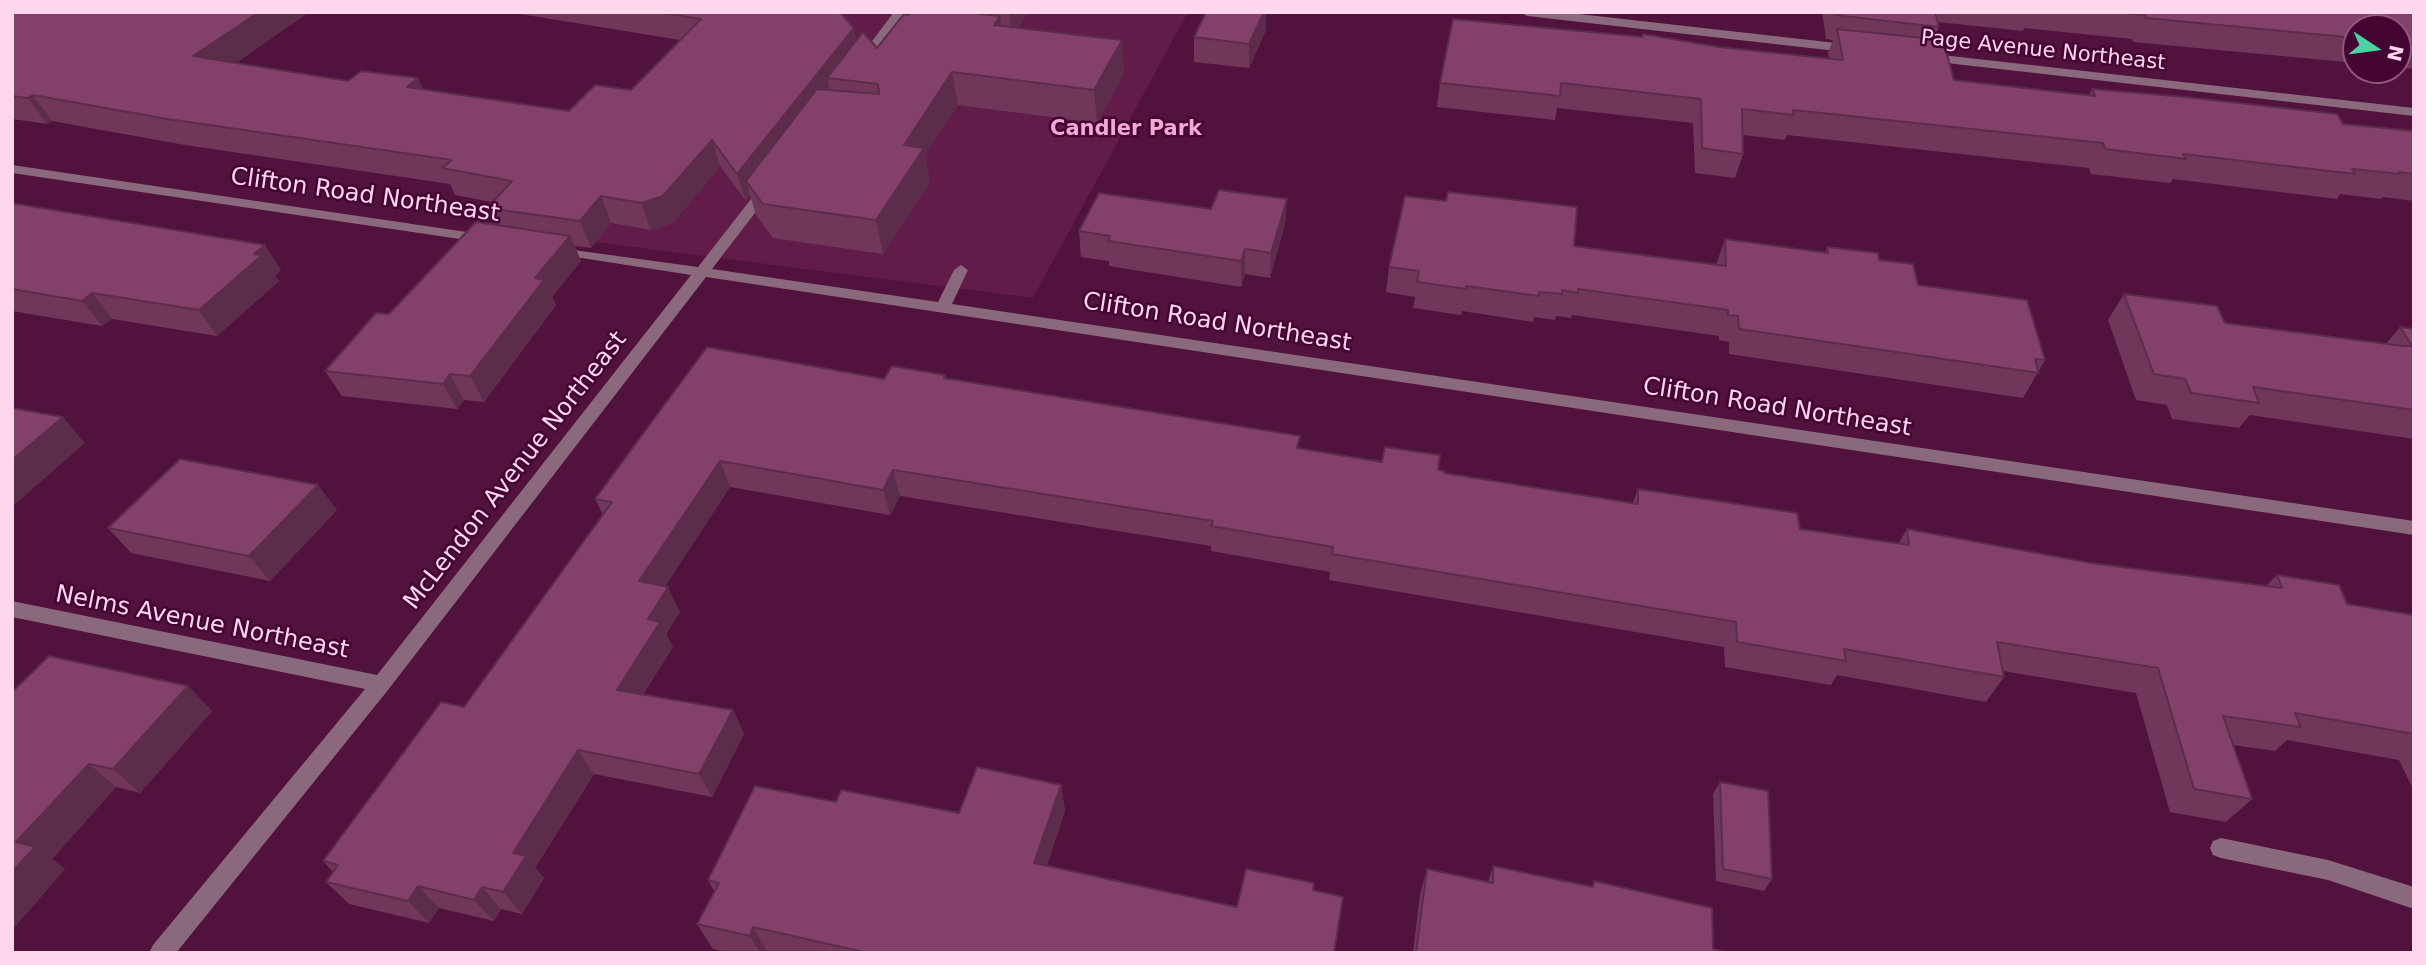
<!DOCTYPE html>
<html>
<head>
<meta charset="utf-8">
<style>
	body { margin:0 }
	#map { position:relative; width:2426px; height:965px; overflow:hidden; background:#51123d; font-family:"DejaVu Sans",sans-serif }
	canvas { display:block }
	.frame { position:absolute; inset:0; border:14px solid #fed6ed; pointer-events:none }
	.north { position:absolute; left:2342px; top:14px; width:70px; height:70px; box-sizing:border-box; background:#450532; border:2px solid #8f597d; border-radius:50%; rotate:103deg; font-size:19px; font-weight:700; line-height:28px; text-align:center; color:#fed6ed }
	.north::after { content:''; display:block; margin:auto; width:24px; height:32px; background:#47d49e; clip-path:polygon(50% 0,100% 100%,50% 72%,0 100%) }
</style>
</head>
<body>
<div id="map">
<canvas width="2426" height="965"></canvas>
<div class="frame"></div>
<div class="north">N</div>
</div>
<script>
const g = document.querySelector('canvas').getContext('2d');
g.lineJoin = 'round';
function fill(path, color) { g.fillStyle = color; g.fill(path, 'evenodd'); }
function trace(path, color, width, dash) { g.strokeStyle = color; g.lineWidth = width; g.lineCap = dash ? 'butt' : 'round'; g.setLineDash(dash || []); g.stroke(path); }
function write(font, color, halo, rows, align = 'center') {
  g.font = font + ' "DejaVu Sans",sans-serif'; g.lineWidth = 5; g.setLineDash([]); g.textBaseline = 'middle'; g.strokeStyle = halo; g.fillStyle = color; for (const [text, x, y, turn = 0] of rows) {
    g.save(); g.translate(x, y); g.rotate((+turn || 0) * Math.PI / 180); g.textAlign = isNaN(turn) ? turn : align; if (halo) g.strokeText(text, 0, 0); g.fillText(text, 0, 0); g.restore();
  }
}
fill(new Path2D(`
	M737 12H1188L1033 298 515 232Z`), '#611c4a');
fill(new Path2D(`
	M894 12H906L864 68H856L854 65Z
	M1521 12H1561L1854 45 1860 49 1854 53 1527 16Z
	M1924 53 2414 108V116L1920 60 1918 57Z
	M12 165 487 235 494 239 487 243 12 173Z
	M767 184 774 188 712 269 938 302 954 270 961 265 968 270 952 304 2414 521V535L706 277 388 690 176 953H149L153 945 365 689 12 617V601L377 675 691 275 556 254 551 253 549 250 551 247 698 267 762 185Z
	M2221 838 2328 860 2414 887V909L2328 880 2221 858 2213 855 2210 848 2213 841Z`), '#89697b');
fill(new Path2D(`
	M12 12H309L236 63 348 81 418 78 423 90 569 111 631 90 680 40 508 12H840L854 28 856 40 877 48 911 12H1028L1018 28 1124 73 1097 123 958 105 925 155 930 182 883 254 773 238 756 215 750 195 746 201 720 166 673 223 651 230 611 223 591 248 575 246 581 261 552 297 556 305 484 402 464 400 457 409 342 396 325 371 389 314 494 224 487 208 492 202 455 195 450 184 185 145 52 121 47 124 12 119Z
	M1822 12H2414V69L2398 67V28H2356V63L2133 42 2132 39 2024 28 2023 31 1938 22 1939 27 1934 39 1954 80 2089 95 2092 89 2343 124 2414 131V201L2383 197 2381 199 2340 194 2337 199 2173 179 2170 183 2091 174 2089 168 1787 135 1785 140 1743 135V154L1735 178 1695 173 1693 123 1557 108 1555 120 1437 107 1440 83 1642 37 1643 34 1719 47 1829 59 1828 53 1833 40 1826 39Z
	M1266 30 1249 68 1194 62V37Z
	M1287 199 1285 224 1270 278 1245 274 1241 287 1109 266V261L1081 257 1079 231 1211 209Z
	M12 203 281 270 275 276 279 281 217 336 112 319 102 326 12 311Z
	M1725 239 1825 253 1827 247 1879 260 1918 285 2045 360 2023 398 1729 354V342L1719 340V336L1572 315 1571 318 1556 316 1555 320 1534 317 1533 322 1462 311 1461 315 1413 308 1415 297 1386 292 1389 267 1574 246 1716 265Z
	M2124 294 2225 323 2386 344 2400 327 2414 329V439L2250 415 2239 428 2172 419 2167 405 2136 400 2108 320Z
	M945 375 946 378 1299 448 1438 470 1444 473 1633 503 1638 489 1800 529 1898 544 1907 529 2091 563 2266 586 2277 575 2347 604 2414 615V791L2399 760 2287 740 2275 751 2233 745 2252 799 2226 822 2170 812 2136 693 2003 671 2004 677 1986 702 1837 675 1831 685 1725 667 1724 647 1329 580 1330 572 1211 551V546L900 496 890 515 730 487 665 586 680 612 666 634 673 647 643 694 733 710 744 734 712 797 594 774 535 868 544 878 522 914 501 909 494 921 439 908 429 923 349 904 326 882 333 872 323 861 464 707 603 515 595 499 884 379Z
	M337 510 270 581 131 553 108 528Z
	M188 686 212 711 140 793 116 787 52 859 65 869 12 930V692Z
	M1720 782 1772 879 1764 891 1716 881 1713 794Z
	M1061 785 1065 811 1047 865 1237 907 1313 891 1334 953H774L767 951 766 953H732L713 949 697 924 714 891 708 880 836 802 959 813Z
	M1493 866 1592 886 1594 881 1713 949 1730 953H1413L1420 894 1427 869 1488 882Z`), '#71375b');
fill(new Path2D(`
	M259 12H309L209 82 193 56Z
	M1009 12H1028L1012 37 1009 13Z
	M1264 12H1266V30L1249 68V44Z
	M1000 16 1004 49 994 25Z
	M854 28 859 53 827 78 830 91 746 181 750 195 746 201 737 174Z
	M1122 40 1124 73 1097 123 1094 90Z
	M952 72 958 105 925 155 930 182 883 254 876 220 904 145Z
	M418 78 430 104 407 87Z
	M33 95 52 121 47 124 28 98Z
	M712 140 720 166 673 223 651 230 641 203Z
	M601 196 611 223 591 248 580 221Z
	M1287 199 1285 224 1270 278 1271 253Z
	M570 236 581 261 552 297 556 305 484 402 470 376 535 278Z
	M265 245 281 270 275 276 279 281 217 336 199 310 254 254Z
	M1245 249V274L1241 287V261Z
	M92 293 112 319 102 326 82 301Z
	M450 374 464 400 457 409 443 384Z
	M63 417 85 443 12 507V460Z
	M720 461 730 487 652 607 639 581Z
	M893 470 900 496 890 515 883 490Z
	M318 485 337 510 270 581 249 556Z
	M668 587 680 612 666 634 673 647 631 714 617 690 648 619Z
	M188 686 212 711 140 793 113 769Z
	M733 710 744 734 712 797 699 774Z
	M578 750 594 774 535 868 544 878 522 914 503 892 513 853Z
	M89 764 116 787 52 859 65 869 12 930V872L16 842Z
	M1061 785 1065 811 1039 888 1034 863Z
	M418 886 439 908 429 923 408 901Z
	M482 887 501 909 494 921 474 900Z
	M753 927 767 951 766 953H760L750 936Z`), '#5c2d4a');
const building = new Path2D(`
	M12 12H259L193 56 348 81 361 71 418 78 407 87 569 111 595 85 631 90 701 19 656 12H840L854 28 737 174 712 140 663 196 641 203 601 196 580 221 487 208 512 181 442 168 452 160 167 119 33 95 28 98 12 96Z
	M911 12H963L1000 16 994 25 1122 40 1094 90 952 72 904 145 924 148 876 220 763 204 746 181 817 89 879 94 878 84 827 78 863 32 877 48 904 14 909 15Z
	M1206 12H1264L1249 44 1194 37Z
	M1834 12H1935L1939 27 1835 15Z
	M2114 12H2414V43L2398 41V28H2356V38L2146 18 2145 15Z
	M1453 19 1643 37V34L1719 47 1843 60 1837 29 1943 40 1954 80 2095 96 2092 89 2185 97 2337 114 2343 124 2414 131V174L2399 172 2400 174 2352 169 2355 174 2183 154 2186 159 2105 149 2103 143 1793 110 1794 115 1742 109 1743 154 1702 148 1701 99 1561 83 1560 96 1440 83Z
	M1219 190 1287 199 1271 253 1245 249 1241 261 1108 241 1110 236 1079 231 1099 193 1211 209Z
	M1448 192 1577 207 1574 246 1726 266 1725 239 1828 253 1827 247 1878 253 1879 260 1913 264 1918 285 2027 300 2045 360 2035 359 2039 373 1739 329 1738 316 1728 315V310L1578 289V293L1562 290V294L1539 292V296L1466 286V289L1417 282 1419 271 1389 267 1405 196 1446 201Z
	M12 203 265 245 254 254 262 255 199 310 92 293 82 301 12 289Z
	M476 222 570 236 535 278 544 280 470 376 450 374 443 384 325 371 376 313 389 314Z
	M2124 294 2217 306 2225 323 2403 346H2412L2400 327 2414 329V410L2253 387 2259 403 2191 393 2185 379 2154 374Z
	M707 347 884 379 892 366 945 375 944 378 1300 436 1297 448 1382 462 1385 447 1440 455 1438 470 1444 471V473L1638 504V489L1797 513 1800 529 1909 545 1907 529 2091 563 2282 588 2277 575 2339 585 2347 604 2414 615V734L2295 713 2301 727 2223 716 2252 799 2194 789 2158 668 1997 642 2004 677 1844 649 1846 661 1737 642 1736 622 1332 554 1333 547 1211 526 1213 521 893 470 883 490 720 461 639 581 668 587 648 619 660 622 617 690 733 710 699 774 578 750 513 853 526 856 503 892 482 887 474 900 418 886 408 901 326 882 338 865 323 861 441 702 464 707 612 502 595 499Z
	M12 408 63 417 12 460Z
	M180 459 318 485 249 556 108 528Z
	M49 656 188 686 113 769 89 764 16 842 35 847 12 872V692Z
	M977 767 1061 785 1034 863 1237 907 1246 869 1314 883 1313 890 1343 897 1334 953H868L753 927 750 936 697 924 719 883 708 880 755 786 836 802 841 790 959 813Z
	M1720 782 1768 791 1772 879 1723 869Z
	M1493 866 1593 887 1594 881 1712 908 1713 949 1730 953H1416L1427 869 1493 883Z`);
fill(building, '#83406a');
trace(building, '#5c2d4a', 2);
write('21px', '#fed6ed', '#450532', [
	["Page Avenue Northeast",2043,51,6]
]);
write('bold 21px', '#f5a8d5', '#450532', [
	["Candler Park",1126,130]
]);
write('24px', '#fed6ed', '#450532', [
	["Clifton Road Northeast",365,196,8],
	["Clifton Road Northeast",1217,323,9],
	["Clifton Road Northeast",1777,408,9],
	["McLendon Avenue Northeast",516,471,-52],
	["Nelms Avenue Northeast",202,623,11]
]);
</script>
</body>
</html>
